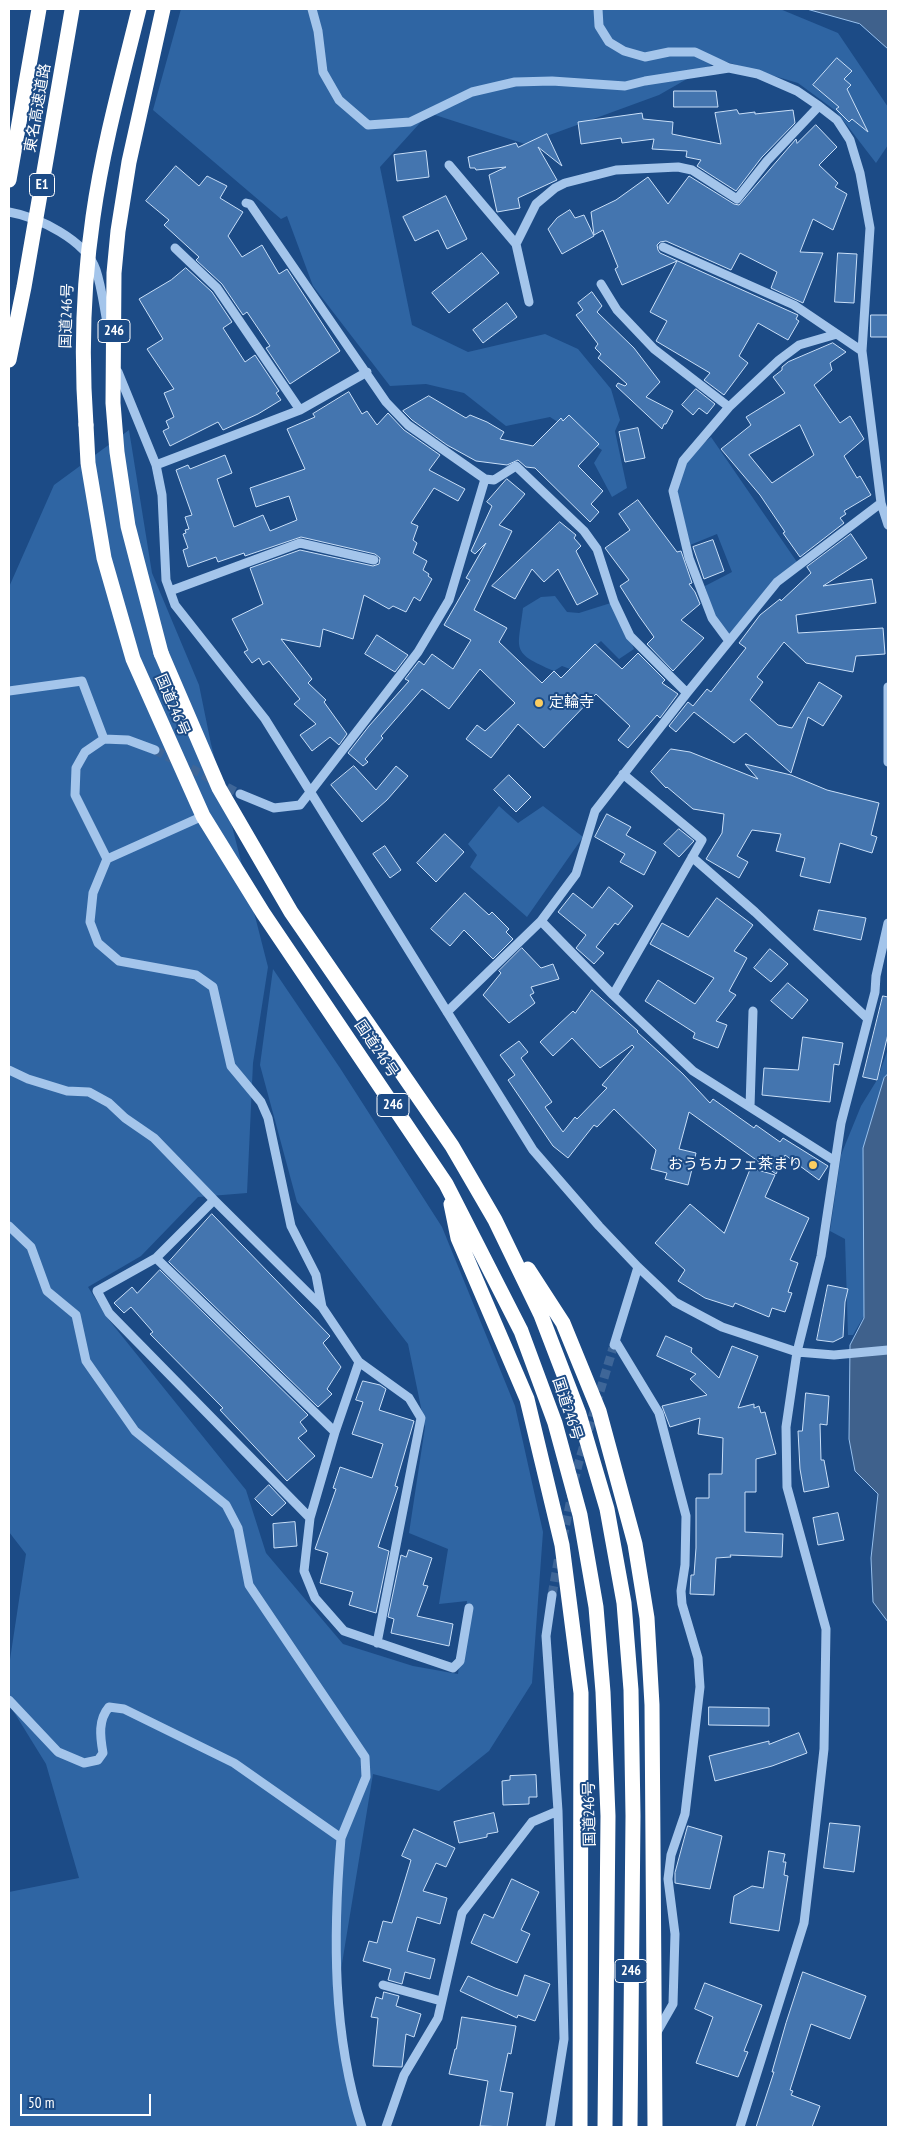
<!DOCTYPE html>
<html>
<head>
<meta charset="utf-8">
<style>
	body { margin:0 }
	#map { position:relative; width:897px; height:2136px; overflow:hidden; background:#1c4b86; font-family:"PT Sans Narrow",sans-serif }
	canvas { display:block }
	.frame { position:absolute; inset:0; border:10px solid #fff; pointer-events:none }
	.scale { position:absolute; left:20px; top:2094px; width:131px; height:22px; box-sizing:border-box; border:2px solid #fff; border-top:0; padding-left:6px; font-size:15px; line-height:18px; white-space:nowrap; color:#fff; -webkit-text-stroke:4px #1c4b86; paint-order:stroke }
</style>
</head>
<body>
<div id="map">
<canvas width="897" height="2136"></canvas>
<div class="frame"></div>
<div class="scale">50 m</div>
</div>
<script>
const g = document.querySelector('canvas').getContext('2d');
g.lineJoin = 'round';
function fill(path, color) { g.fillStyle = color; g.fill(path, 'evenodd'); }
function trace(path, color, width, dash) { g.strokeStyle = color; g.lineWidth = width; g.lineCap = dash ? 'butt' : 'round'; g.setLineDash(dash || []); g.stroke(path); }
function write(font, color, halo, rows, align = 'center') {
  g.font = font + ' "PT Sans Narrow","Noto Sans JP",sans-serif'; g.lineWidth = 4; g.setLineDash([]); g.textBaseline = 'middle'; g.strokeStyle = halo; g.fillStyle = color; for (const [text, x, y, turn = 0] of rows) {
    g.save(); g.translate(x, y); g.rotate((+turn || 0) * Math.PI / 180); g.textAlign = isNaN(turn) ? turn : align; if (halo) g.strokeText(text, 0, 0); g.fillText(text, 0, 0); g.restore();
  }
}
fill(new Path2D(`
	M181 9H780L838 33 888 107V145L876 163 836 111 798 83 720 60 659 95 525 144 429 113 380 167 412 325 468 352 545 334 578 349 611 389 620 420 615 431 627 488 612 497 594 463 602 450 550 417 506 426 464 393 426 384 390 386 313 286 287 216 281 219 153 110Z
	M129 430 152 573 199 685 211 744 268 967 253 1063 247 1193 198 1197 141 1256 88 1287 109 1320 246 1490 266 1553 343 1644 413 1666 458 1674 467 1601 439 1604 448 1549 409 1533 425 1427 408 1344 297 1202 260 1065 273 969 340 1068 442 1227 515 1406 543 1532 532 1683 489 1751 439 1791 373 1774 337 1994 339 2028 363 2127H9V1892L79 1878 46 1764 9 1704V1666L26 1554 9 1532V587L54 485Z
	M711 437 797 562 729 635 716 623 705 586 732 572 717 534 690 545 677 492 683 461Z
	M555 596 567 612 579 613 614 602 634 649 619 659 601 641 570 669 562 666 554 671C510 652 518 651 523 608L541 597Z
	M499 806 518 823 543 806 583 837 527 917 470 867 477 855 468 844Z
	M888 1049V1078L864 1223V1316L853 1335H848L845 1239 830 1231 841 1155 861 1106 877 1080Z`), '#2f65a3');
const water = new Path2D(`
	M807 9H888V49L860 24Z
	M888 1074V1622L873 1602 871 1558 878 1494 855 1471 849 1439 850 1345 864 1318 863 1148 884 1078Z`);
fill(water, '#3f618c');
trace(water, '#97c0ed', 1);
const building = new Path2D(`
	M837 58 852 71 844 79 851 85 847 89 868 132 852 119 849 122 836 109 839 107 813 85Z
	M674 91H716L718 107H674Z
	M737 110 739 114 755 112V114L793 110 795 123 762 157 736 191 697 166 701 160 686 157 687 151 652 149 654 139 622 143 621 138 581 144 578 122 642 113 643 119 673 122 672 134 721 144 715 113Z
	M816 125 837 147 819 165 838 183 835 187 847 194 833 230 813 219 800 252 823 253 803 303 771 288 777 272 740 253 731 270 666 241 660 242 657 245 658 250 660 253 798 315 796 319 799 321 788 340 758 323 739 356 748 363 724 395 704 380 710 373 656 341 667 321 650 312 677 261 622 285 615 269 618 267 603 230 594 235 591 212 616 200 648 177 668 204 689 176 734 204 739 205 796 139 797 143Z
	M547 134 562 166 538 147 557 180 518 198 520 208 497 212 489 175 506 167 476 170 475 168H470L468 157 516 143 518 147Z
	M426 151 429 177 397 181 394 155Z
	M176 166 199 186 207 176 227 186 220 198 243 212 228 236 242 257 262 245 279 274 287 269 340 351 290 384 266 348 270 346 247 312 243 315 222 284 196 260 199 257 164 225 169 220 146 201Z
	M446 196 467 239 447 249 438 230 415 241 403 217Z
	M570 210 575 218 584 215 594 236 562 254 548 229 557 218Z
	M482 253 499 273 449 313 432 293Z
	M838 253 857 254 854 303 835 302Z
	M186 268 212 292 232 322 223 328 245 362 255 355 279 391 276 393 281 400 258 414 223 430 218 422 170 446 163 431 169 428 166 421 174 417 164 393 174 389 147 349 163 339 139 299 171 280Z
	M592 292 602 306 597 312 634 348 660 382 646 397 673 411 666 424H664L662 429 616 386 618 383 625 386 627 384 598 358 601 354 595 348 598 344 576 315 583 310 578 303Z
	M507 303 517 317 483 343 473 330Z
	M871 315H888V337H871Z
	M833 343 846 352 830 363 832 370 814 385 840 423 850 416 864 439 844 456 857 478 860 476 871 495 844 511 846 514 840 518 844 523 800 557 783 533 785 532 760 495 721 449 751 425 746 417 785 393 773 377 782 370V367L788 362ZM800 425 814 455 772 483 749 455Z
	M696 389 715 404 707 414 699 408 693 415 682 405Z
	M349 392 362 414 367 411 377 425 388 413 404 430 440 455 429 470 465 489 458 501 434 488 411 523 418 526 413 540 417 543 413 553 427 561 423 570 429 574 428 576 432 579 420 601 414 597 406 612 393 606 389 609 364 595 353 639 323 629 320 647 281 639 312 679 308 683 326 700 324 702 347 734 339 745 330 737 312 751 300 735 316 724 294 704 300 699 269 661 263 665 259 658 252 663 244 652 248 650 232 619 263 604 250 568 300 550 373 566 379 564 380 558 375 554 301 537 245 556 244 553 218 562 216 557 188 567 183 550 188 548 183 534 186 533 185 530 189 529 185 517 192 515 176 470 188 465 190 469 225 455 232 473 217 479 234 527 263 515 270 531 297 520 289 496 256 507 250 488 305 469 287 429 315 417 313 414Z
	M429 396 466 418 470 415 487 422 504 432 500 439 533 446 561 418 563 421 569 415 599 444 578 466 603 491 591 504 599 512 590 522 535 468 526 467 518 460 507 465 476 461 447 445 412 420 403 411Z
	M638 428 645 458 625 462 619 432Z
	M507 479 525 494 499 525 512 531 474 610 507 628 499 642 542 683 554 671 561 678 595 644 622 669 638 653 665 680 662 683 678 694 660 718 657 715 628 748 618 740 630 726 596 694 544 748 518 724 491 758 466 739 477 725 485 731 515 703 480 669 449 709 422 689 381 736 383 738 365 759 368 762 363 766 348 753 369 726 409 681 405 679 419 661 424 665 432 654 453 669 471 640 444 625 470 580 466 578 486 543 475 554 471 551 492 506 487 502Z
	M638 500 677 552 681 551 692 583 689 584 695 592 700 604 681 620 704 638 673 671 647 644 654 637 639 616 620 586 629 580 605 548 630 530 619 514Z
	M560 522 576 535 574 538 581 546 576 551 598 594 577 605 558 569 544 582 532 569 515 599 492 586Z
	M851 534 867 558 823 586 872 579 876 603 796 615 798 633 883 628 885 654 856 656 853 672 806 663 784 642 757 677 763 682 750 700 778 725 792 728 819 682 842 696 823 726 808 717 791 773 746 733 734 743 694 712 676 732 669 726 688 702 693 706 707 689 711 692 746 648 739 643 760 615 780 599 781 601 811 573 807 567Z
	M713 540 724 571 704 579 693 547Z
	M377 635 408 655 395 672 365 654Z
	M671 749 690 752 758 779 745 764 791 775 827 790 879 803 871 835 877 837 872 853 840 843 830 883 800 876 805 858 776 851 781 834 752 830 737 856 748 862 739 878 706 859 722 833 724 814 693 809 667 787 666 788 651 772Z
	M354 766 376 790 396 766 408 776 387 800 362 822 331 785Z
	M509 775 531 797 516 812 494 790Z
	M607 814 631 827 626 835 656 852 644 875 620 862 625 854 595 837Z
	M679 829 694 841 679 857 664 844Z
	M445 834 464 852 436 882 417 863Z
	M385 846 401 870 390 878 373 854Z
	M609 887 633 906 618 925 615 923 596 947 604 953 594 964 576 948 586 935 558 912 573 893 592 908Z
	M465 893 489 915 492 912 509 929 506 932 513 939 493 959 464 930 450 946 431 929Z
	M717 898 753 925 734 951 747 958 729 991 736 995 716 1021 727 1025 718 1048 693 1038 695 1033 645 1001 658 980 695 1004 714 978 650 944 662 923 688 937Z
	M819 910 866 918 861 940 814 930Z
	M522 948 541 968 553 964 559 979 531 987 534 993 530 995 535 1003 509 1023 483 995 501 973 499 971Z
	M770 949 788 964 771 982 754 968Z
	M788 983 808 1000 792 1019 771 1001Z
	M592 990 638 1031 637 1032 683 1074 710 1103 713 1099 754 1128 756 1125 780 1142 783 1138 828 1166 819 1180 785 1155 776 1174 689 1112 679 1149 696 1153 688 1185 665 1179 667 1173 651 1169 656 1150 614 1109 597 1127 594 1125 568 1158 553 1146 508 1080 515 1075 500 1055 519 1041 528 1052 521 1058 552 1102 545 1107 563 1132 575 1117 577 1119 607 1088 602 1085 634 1047 632 1045 600 1068 572 1038 553 1056 540 1042 573 1011 575 1013Z
	M883 996 888 997V1034L877 1080 863 1077Z
	M803 1037 843 1043 839 1065 834 1064 830 1102 762 1095 764 1068 798 1070Z
	M751 1168 775 1175 765 1197 809 1218 790 1260 798 1263 788 1292 792 1293 785 1312 772 1308 769 1317 735 1303 733 1307 705 1298 678 1281 685 1270 655 1243 690 1204 724 1233Z
	M212 1214 330 1336 323 1343 341 1367 327 1389 332 1394 318 1407 169 1262Z
	M160 1270 308 1415 300 1422 307 1431 298 1438 315 1456 287 1481 220 1410 223 1408 150 1334 153 1332 131 1307 124 1313 114 1303 132 1287 137 1293Z
	M828 1285 848 1289 845 1302 843 1337 833 1342 817 1340Z
	M666 1336 692 1348 691 1352 719 1378 732 1346 758 1356 738 1408 754 1404V1408L759 1406 761 1413 765 1412 776 1454 756 1459V1492H745V1532L783 1534 782 1557 730 1555 731 1557 716 1558 714 1595 690 1594 691 1575H694L696 1548V1498H709V1474H722L723 1438 698 1434 700 1418 670 1427 662 1406 707 1395 690 1379 696 1374 657 1356Z
	M363 1381 380 1385 386 1389 379 1410 414 1421 395 1486 398 1487 378 1547 389 1551 376 1613 349 1605 353 1592 320 1583 328 1553 315 1549 336 1489 333 1488 340 1467 372 1478 383 1444 352 1434 363 1402 356 1400Z
	M806 1393 829 1396 827 1425 820 1424 821 1460H824L829 1487 804 1492 800 1469 798 1431H802Z
	M269 1485 286 1503 272 1516 255 1499Z
	M838 1513 844 1540 818 1545 813 1518Z
	M295 1522 297 1546 274 1548 273 1524Z
	M409 1550 432 1558 423 1585 428 1586 417 1616 453 1624 449 1646 391 1633 394 1619 388 1617 401 1555 406 1557Z
	M709 1707 769 1708V1726L709 1725Z
	M799 1733 807 1753 772 1766 715 1781 709 1756 769 1741V1744Z
	M536 1775 537 1797H529V1804L503 1805 502 1781 510 1780V1776Z
	M494 1813 498 1832 487 1834V1837L459 1843 454 1822Z
	M830 1823 860 1826 854 1872 824 1868Z
	M688 1826 722 1836 710 1889 675 1883V1873Z
	M414 1829 455 1848 446 1867 436 1863 423 1891 447 1898 440 1924 417 1917 407 1951 435 1959 430 1979 405 1972 402 1984 388 1980 391 1969 363 1961 369 1941 377 1943 383 1921 392 1923 411 1860 402 1856Z
	M769 1851 785 1854 783 1862H786L784 1875 788 1876 779 1931 730 1923 734 1896 752 1886 763 1888Z
	M512 1879 539 1892 521 1930 530 1934 517 1963 471 1943 484 1914 493 1918Z
	M803 1972 866 1996 850 2039 811 2024 790 2090 793 2091 791 2095 820 2106 812 2127H756L774 2072H772L786 2023Z
	M525 1975 550 1984 535 2021 518 2015 517 2018 460 1991 468 1976 495 1988 517 1996Z
	M705 1983 762 2005 744 2051 748 2052 738 2077 696 2063 713 2017 695 2009Z
	M384 1992 399 1996 396 2006 421 2014 414 2037 406 2034 402 2067 373 2066 378 2018 371 2017 376 1997 382 1999Z
	M462 2017 516 2026 511 2054 508 2053 500 2091 513 2093 507 2127 480 2126 488 2081 449 2074 455 2049H456Z`);
fill(building, '#4475af');
trace(building, '#c9dff8', 1);
trace(new Path2D(`
	M155 750 240 794
	M574 1482 578 1465 613 1348
	M563 1538 572 1494
	M552 1595 559 1556`), '#3e6698', 9, [9, 4.5]);
trace(new Path2D(`
	M312 9 318 31 323 72 339 100 368 125 410 122 472 92 515 82 552 81 625 86 645 81 729 68
	M598 9 599 26 609 42 624 51 645 57 669 52H695L729 68 758 74 797 91 819 106 837 120 850 140 860 173 870 228 862 351 881 503 888 525
	M449 165 516 244
	M9 212C38 217 86 240 96 270 102 288 104 309 108 327
	M663 247 794 305 862 351
	M175 248 217 288 300 410
	M601 284 617 310 654 349 729 407
	M529 302 516 244 536 204 555 188 565 183 616 170 678 167 692 170 737 199 767 161 819 106
	M118 372 156 465 162 495 166 580 175 605 265 719 533 1150 599 1226 638 1267 675 1302 722 1327 797 1352 834 1355 888 1350
	M156 465 300 410 367 372
	M485 479 494 480 516 466 584 531 597 549 614 602 630 636 687 693
	M170 591 300 543 374 560
	M729 641 712 618 689 558 673 491 683 461 729 407 779 360 799 345 837 334
	M888 687V762
	M9 691 82 681 104 739 128 740 155 750
	M104 739 85 752 76 768 75 795 107 859 203 816
	M240 794 274 808 300 805 311 791 418 652 449 600 485 479 408 425 386 402 250 204 246 203
	M692 857 755 912 868 1019
	M107 859 93 893 90 922 98 943 119 961 196 975 213 987 231 1066 261 1102 268 1118 291 1226 316 1275 322 1307 359 1362 409 1398 421 1418 377 1643
	M541 921 576 874 595 811 687 693 777 582 881 503
	M613 995 702 840 623 774
	M447 1012 541 921 613 995 693 1071 835 1161
	M9 1070 28 1079 67 1091 89 1092 109 1103 125 1118 154 1138 214 1200
	M750 1107 753 1011
	M9 1226 31 1247 47 1291 76 1315 86 1361 135 1431 226 1505 238 1528 249 1585 365 1757 366 1777 341 1838
	M156 1258 335 1432
	M616 1342 659 1413 686 1516 685 1565 681 1591 682 1604 698 1658 700 1687 685 1814 671 1855 668 1879 675 1934 673 2004 657 2032
	M614 1345 638 1267
	M359 1362 335 1432 310 1518 304 1571 315 1598 344 1631 453 1668 460 1661 469 1608
	M310 1518 109 1313 97 1291 156 1258 214 1200 322 1307
	M9 1700 58 1752 84 1763 98 1760 103 1753C100 1736 98 1720 109 1707L124 1709 234 1763 341 1838C333 1935 332 2034 362 2127
	M383 1985 441 2001
	M386 2127 404 2075 438 2018 462 1913 532 1822 558 1811
	M550 2127 564 2039 558 1811 546 1636 552 1595
	M740 2127 804 1923 814 1839 824 1749 826 1629 787 1487 786 1427 797 1352 821 1256 841 1123 875 992 876 976 888 923`), '#a4c5eb', 9);
trace(new Path2D(`
	M9 180 39 9
	M86 425 88 463 104 558 133 659 203 816 263 913 446 1184 521 1331 555 1423 580 1515 596 1607 603 1692 608 1816 605 2127
	M161 653 219 788 291 912 452 1146 495 1220 541 1315 579 1414 607 1509 624 1603 631 1690 633 1816 630 2127
	M451 1204 458 1238 527 1399 562 1545 581 1693 580 2127
	M528 1269 563 1323 599 1411 635 1544 647 1618 652 1705 655 2127`), '#fff', 15);
trace(new Path2D(`
	M9 360 24 287 72 10
	M86 425C81 356 83 286 93 217 103 146 122 78 139 9
	M161 653 128 526 117 452 113 403 114 273 118 231 129 162 163 9`), '#fff', 15);
for (const [x, y, r, color] of [
	[539,703,5,"#fbcd61"],
	[813,1165,5,"#fbcd61"]
]) { const dot = new Path2D(); dot.arc(x, y, r, 0, 2 * Math.PI); g.fillStyle = color; g.fill(dot); trace(dot, '#1c4b86', 2); }
for (const [x, y, w] of [
	[42,185,25],
	[114,331,32],
	[393,1105,32],
	[631,1971,32]
]) { const box = new Path2D(); box.roundRect(x - w / 2, y - 11.5, w, 23, 4); g.fillStyle = '#1c4b86'; g.fill(box); trace(box, '#fff', 1); }
write('bold 14px', '#fff', null, [
	["E1",42,185],
	["246",114,331],
	["246",393,1105],
	["246",631,1971]
]);
write('15px', '#fff', '#1c4b86', [
	["東名高速道路",38,108,-80],
	["国道246号",67,316,-88],
	["国道246号",172,705,67],
	["国道246号",376,1049,56],
	["国道246号",567,1409,72],
	["国道246号",590,1814,-91]
]);
write('15px', '#fff', '#1c4b86', [
	["定輪寺",549,703],
	["おうちカフェ茶まり",803,1165,"right"]
], 'left');
</script>
</body>
</html>
